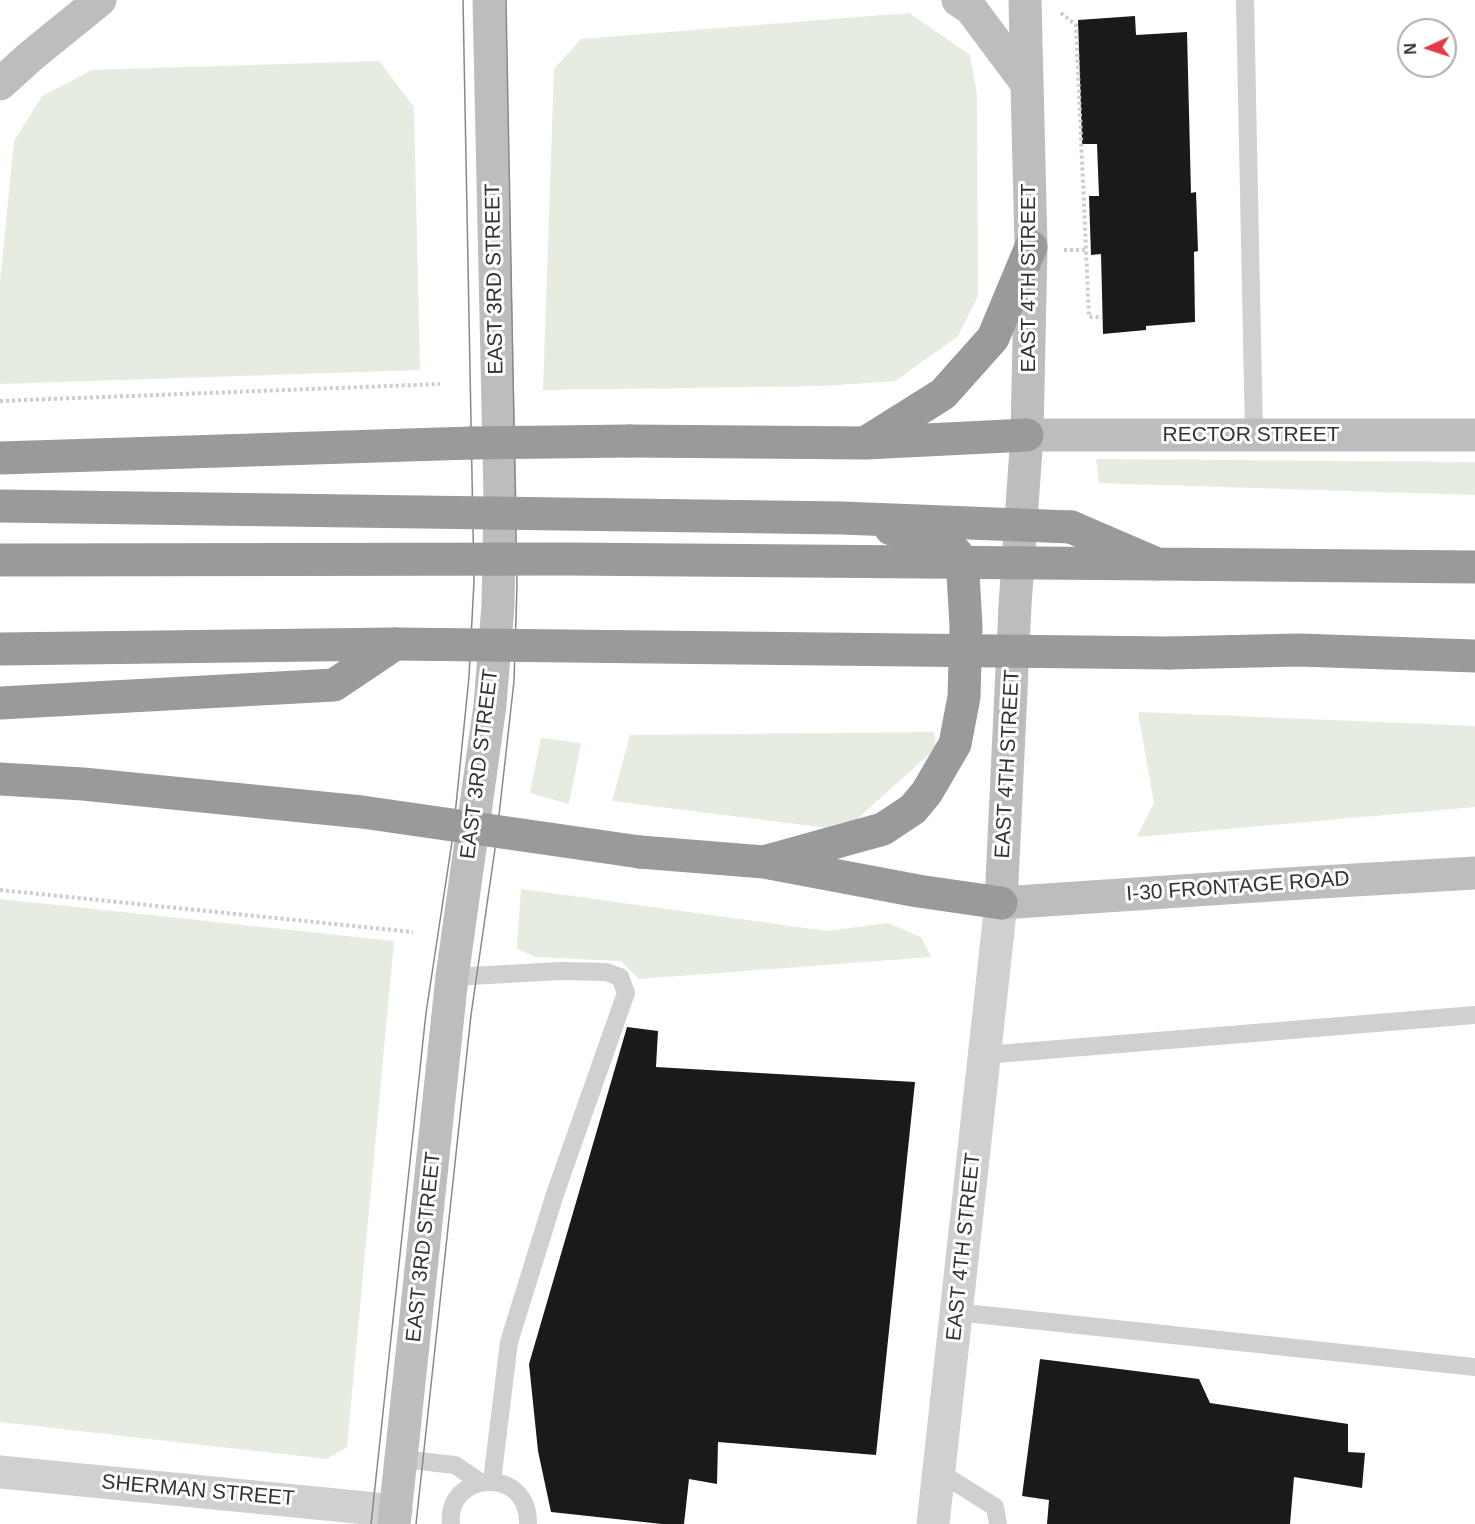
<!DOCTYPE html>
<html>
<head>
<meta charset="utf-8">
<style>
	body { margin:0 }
	#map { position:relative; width:1475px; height:1524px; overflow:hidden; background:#fff; font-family:Arial,sans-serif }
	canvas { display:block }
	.north { position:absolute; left:1397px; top:18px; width:60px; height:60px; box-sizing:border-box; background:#fff; border:2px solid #adadad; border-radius:50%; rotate:267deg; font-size:16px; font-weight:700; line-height:24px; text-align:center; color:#333 }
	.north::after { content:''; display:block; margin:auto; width:21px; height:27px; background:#e63946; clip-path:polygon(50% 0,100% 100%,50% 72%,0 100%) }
</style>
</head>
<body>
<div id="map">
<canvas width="1475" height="1524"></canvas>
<div class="north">N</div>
</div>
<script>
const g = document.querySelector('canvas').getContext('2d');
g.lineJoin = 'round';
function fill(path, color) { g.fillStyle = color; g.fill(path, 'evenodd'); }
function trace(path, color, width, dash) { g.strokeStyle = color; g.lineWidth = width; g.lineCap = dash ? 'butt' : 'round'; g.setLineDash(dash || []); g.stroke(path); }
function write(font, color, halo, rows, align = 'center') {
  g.font = font + ' Arial,sans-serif'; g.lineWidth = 6; g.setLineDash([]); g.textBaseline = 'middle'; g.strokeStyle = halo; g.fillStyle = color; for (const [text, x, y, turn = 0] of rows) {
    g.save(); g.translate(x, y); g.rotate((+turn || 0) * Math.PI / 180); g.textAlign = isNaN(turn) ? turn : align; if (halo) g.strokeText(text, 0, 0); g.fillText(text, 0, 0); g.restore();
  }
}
fill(new Path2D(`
	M909 13 970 55 977 94 978 296 958 336 895 381 824 386 543 390 554 69 581 39Z
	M379 61 414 107 420 370 0 384V283L14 141 42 96 92 70Z
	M1096 459 1475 462V495L1099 483Z
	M1138 712 1475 726V807L1137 837 1154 803Z
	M934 732 936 748 845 830 612 801 630 735Z
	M541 738 581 743 569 804 530 793Z
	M521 889 827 931 888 923 921 937 931 957 639 979 621 961 536 957 517 949Z
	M0 899 394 941 347 1447 327 1459 0 1422Z`), '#e6ecdf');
fill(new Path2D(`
	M1135 16 1136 35 1187 32 1191 193 1196 192 1198 251 1194 252 1195 322 1146 326V330L1103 334 1101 254 1091 255 1089 196H1099L1097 144H1082L1078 20Z
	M627 1027 658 1031 656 1067 915 1082 876 1455 718 1442 717 1484 689 1479 684 1524H662L551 1512 538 1451 529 1364Z
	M1040 1359 1199 1379 1210 1403 1348 1424V1452L1365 1453 1362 1488 1294 1477 1290 1524H1047L1049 1500 1022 1496Z`), '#1a1a1a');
trace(new Path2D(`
	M1061 13 1076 25 1089 317H1102
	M1064 250H1086
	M0 401 440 384
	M0 890 413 932`), '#cdcdcd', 4, [3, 3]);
trace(new Path2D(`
	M1245 0 1254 434
	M452 977 561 971 606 972 620 977 626 993 555 1194 509 1342 492 1481
	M985 1055 1475 1015
	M956 1312 1475 1367
	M401 1459 455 1465 480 1482
	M939 1472 995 1507 998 1524
	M451 1524C445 1472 529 1464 528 1524`), '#d0d0d0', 18);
trace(new Path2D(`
	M0 1472 396 1511
	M933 1524 1001 903`), '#d0d0d0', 33);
trace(new Path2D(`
	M958 0 971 9 1027 84
	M1025 0 1031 247 1027 435 1015 605 1001 903 1286 884 1475 873
	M0 84 31 56 100 0
	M1027 435H1475
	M394 1524 452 977 490 705 498 605 500 498 489 0`), '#bdbdbd', 33);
trace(new Path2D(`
	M629 441 866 443 1027 435
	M868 441 943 394 993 338 1031 247
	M0 458 471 443
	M1071 527 1157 564 1475 567
	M0 649 395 644
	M1169 653 1299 650 1475 656
	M0 703 334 685 395 644
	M640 852 764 862 918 891 1001 903
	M764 862 883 829 913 809 927 792 955 744 964 697 966 626 963 574 957 554 945 542 913 531 891 529`), '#9a9a9a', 33);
trace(new Path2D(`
	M371 1524 426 1013 453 835 469 677 474 581 463 0
	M416 1524 471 1015 496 842 514 681 517 585 506 0`), '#888', 1.5);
trace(new Path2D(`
	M471 443 629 441
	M0 506 842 518 1071 527
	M0 560 567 559 1157 564
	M395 644 1169 653
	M0 779 83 784 362 812 640 852`), '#9a9a9a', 33);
write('21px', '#333', '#fff', [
	["EAST 4TH STREET",1029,278,-90],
	["EAST 3RD STREET",495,279,-91],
	["RECTOR STREET",1251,435],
	["EAST 3RD STREET",480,764,-83],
	["EAST 4TH STREET",1008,764,-87],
	["I-30 FRONTAGE ROAD",1238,887,-4],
	["EAST 3RD STREET",424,1247,-84],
	["EAST 4TH STREET",964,1247,-84],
	["SHERMAN STREET",198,1491,5]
]);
</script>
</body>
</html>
